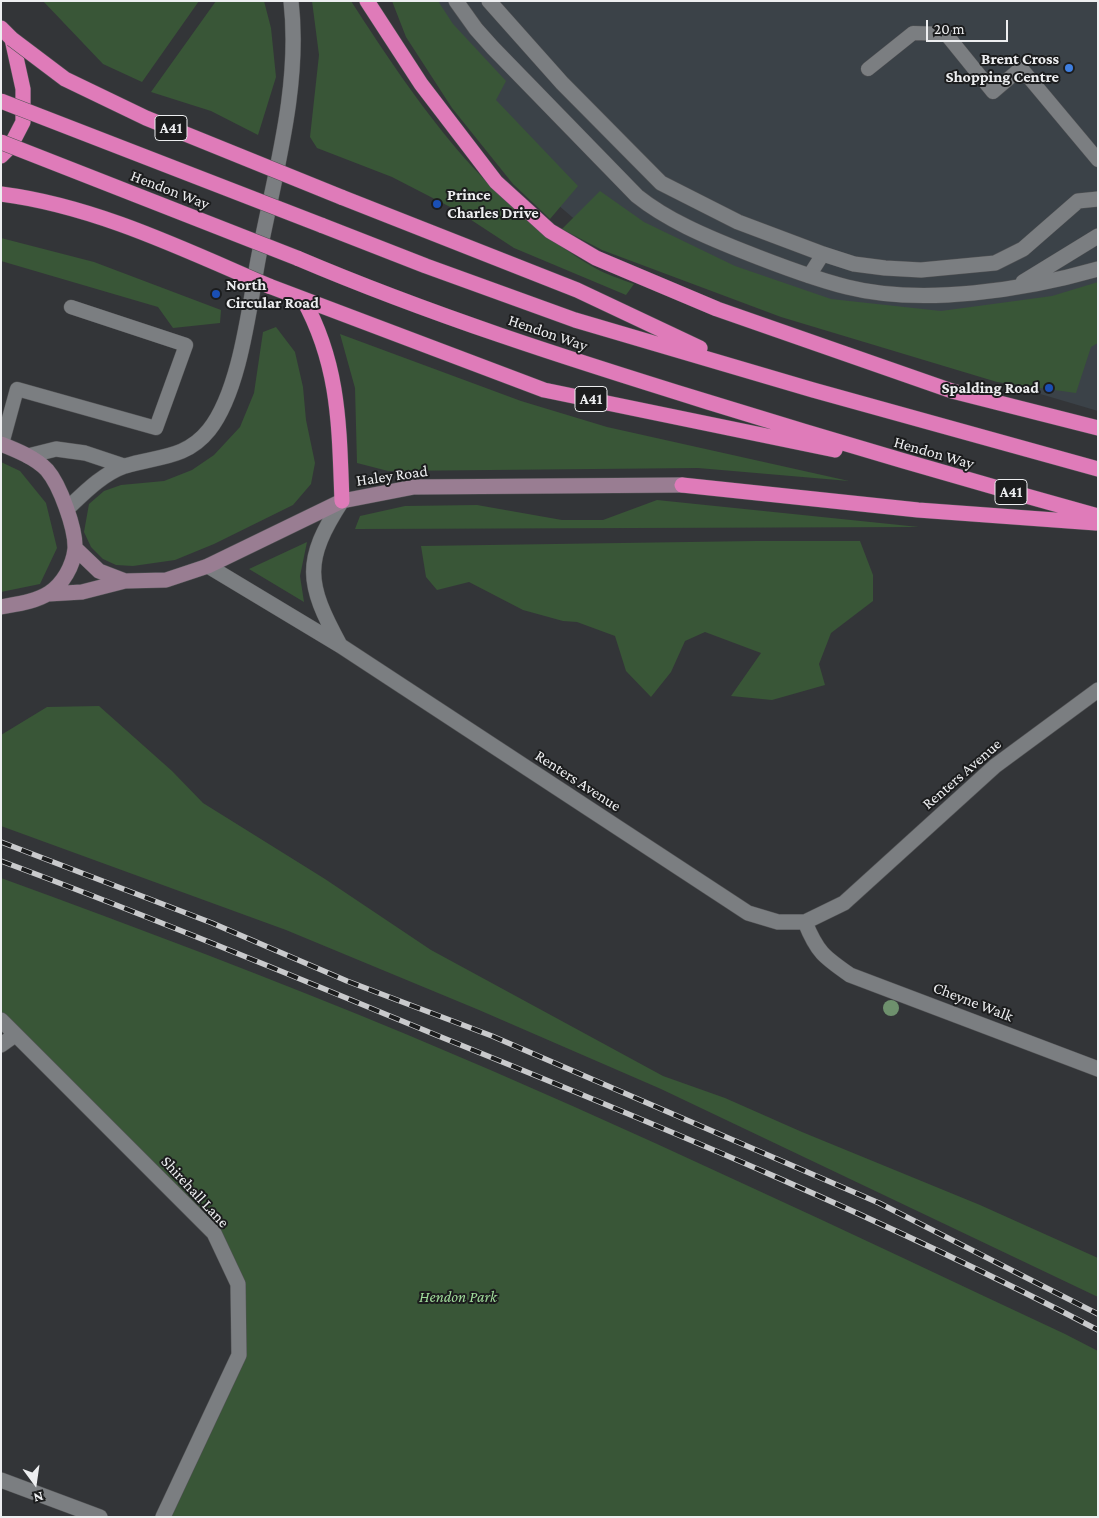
<!DOCTYPE html>
<html>
<head>
<meta charset="utf-8">
<style>
	body { margin:0 }
	#map { position:relative; width:1099px; height:1518px; overflow:hidden; background:#333538; font-family:"Crimson Pro",serif }
	canvas { display:block }
	.frame { position:absolute; inset:0; border:2px solid #edeef0; pointer-events:none }
	.north { position:absolute; left:10px; top:1458px; width:50px; height:50px; -webkit-text-stroke:4px #1c1d1e; paint-order:stroke; rotate:166deg; font-size:14px; font-weight:700; line-height:20px; text-align:center; color:#edeef0 }
	.north::after { content:''; display:block; margin:auto; width:18px; height:22px; background:#edeef0; clip-path:polygon(50% 0,100% 100%,50% 72%,0 100%) }
	.scale { position:absolute; left:926px; top:20px; width:82px; height:22px; box-sizing:border-box; border:2px solid #edeef0; border-top:0; padding-left:6px; font-size:15px; line-height:18px; white-space:nowrap; color:#edeef0; -webkit-text-stroke:4px #1c1d1e; paint-order:stroke }
</style>
</head>
<body>
<div id="map">
<canvas width="1099" height="1518"></canvas>
<div class="frame"></div>
<div class="north">N</div>
<div class="scale">20 m</div>
</div>
<script>
const g = document.querySelector('canvas').getContext('2d');
g.lineJoin = 'round';
function fill(path, color) { g.fillStyle = color; g.fill(path, 'evenodd'); }
function trace(path, color, width, dash) { g.strokeStyle = color; g.lineWidth = width; g.lineCap = dash ? 'butt' : 'round'; g.setLineDash(dash || []); g.stroke(path); }
function write(font, color, halo, rows, align = 'center') {
  g.font = font + ' "Crimson Pro",serif'; g.lineWidth = 4; g.setLineDash([]); g.textBaseline = 'middle'; g.strokeStyle = halo; g.fillStyle = color; for (const [text, x, y, turn = 0] of rows) {
    g.save(); g.translate(x, y); g.rotate((+turn || 0) * Math.PI / 180); g.textAlign = isNaN(turn) ? turn : align; if (halo) g.strokeText(text, 0, 0); g.fillText(text, 0, 0); g.restore();
  }
}
fill(new Path2D(`
	M401 1H1098V411L942 365 594 236 477 135Z`), '#3b4248');
fill(new Path2D(`
	M43 1H199L142 82 103 64Z
	M216 1H264L271 28 276 77 258 135 211 111 151 92Z
	M312 1H351C418 105 487 205 595 268 607 275 621 279 634 284L626 295 514 248 456 210 392 177 317 148 310 137 319 55Z
	M392 1H438L453 24 506 81 496 100 578 186 550 219 513 184 452 108 406 37Z
	M600 191 644 222 735 266 831 299 941 311 1052 296 1098 282V343L1091 347 1076 393 997 382 781 317 602 250 562 229Z
	M1 238 94 262 221 310 220 323 173 328 158 307 1 261Z
	M276 327 295 352 303 387 306 420 315 463 311 484 293 505 214 544 175 560 133 566 116 565 103 559 91 547 84 532 89 504 104 491 121 485 164 481 192 470 214 455 240 427 254 393 263 332Z
	M340 334 521 401 607 427 849 481 698 468 388 471 357 463 355 388Z
	M1 462 20 471 46 503 57 548 40 584 1 592Z
	M657 500 919 527 355 529 360 516 405 506 477 505 562 520H603Z
	M755 541H860L873 575V601L831 633 819 664 825 685 772 700 731 696 761 653 705 632 685 641 671 672 651 697 626 671 615 636 577 622 563 621 523 610 469 582 437 590 426 577 421 546Z
	M307 542 300 576 304 602 249 569Z
	M99 706 172 771 203 803 325 879 431 950 663 1076 725 1098 802 1132 980 1205 1098 1258V1297L661 1089 479 1010 286 930 1 826V735L47 707Z
	M1 878C138 928 274 979 408 1035 630 1128 847 1232 1065 1334L1098 1351V1517H163L239 1355 237 1284 216 1233 1 1018Z`), '#395637');
const lane = new Path2D(`
	M868 69 913 33 946 34 993 92 1021 68 1098 160
	M809 276 823 254
	M2 444 17 389 156 428 186 345 71 307`);
const street = new Path2D(`
	M456 1 476 29 493 48 637 196C667 220 705 236 740 250 775 264 811 278 847 287 922 306 1025 290 1098 269
	M489 1 562 83 661 183 738 222 823 254 854 264 885 268 921 270 995 263 1023 249 1078 201 1098 199
	M1023 282 1098 236
	M28 456 56 449 85 453 124 466
	M67 509C84 493 102 474 125 466 157 456 186 459 209 430 240 391 249 308 258 260 274 176 301 87 291 1
	M208 566 341 646 748 913 778 922H805L844 903 995 766 1098 690
	M340 645C306 583 303 561 342 501
	M805 922C817 952 824 957 850 975L1098 1069
	M1 1020 214 1233 238 1284 239 1355 163 1517
	M1 1045 15 1035
	M1 1480 100 1517`);
const secondary = new Path2D(`
	M1 444C16 450 36 458 47 470 60 485 76 529 75 549 73 566 63 584 49 593 35 602 17 604 1 607
	M75 548 99 571 125 581
	M48 594 82 592 125 581 166 580 208 566 342 501 414 487 682 485`);
const highway = new Path2D(`
	M367 1 421 84 496 182 550 231 596 258 717 309 952 391 1098 428
	M1 28 12 39 23 89V122L10 147 1 156
	M341 197 577 290 700 348
	M321 225 426 266 575 320 813 390 1098 469
	M297 258C431 315 569 359 708 402 837 442 967 480 1098 516
	M269 286 544 390 835 450
	M303 299C340 366 339 427 342 501
	M682 485 918 510 1096 523`);
trace(lane, '#525355', 15);
trace(street, '#525355', 16);
trace(secondary, '#525355', 16);
trace(highway, '#525355', 16);
trace(lane, '#7b7e81', 14);
trace(street, '#7b7e81', 15);
trace(secondary, '#997d92', 15);
trace(highway, '#df7bb9', 15);
const rail = new Path2D(`
	M1 842 212 923 347 981 492 1036 879 1203 1098 1314
	M1 861C149 916 295 977 441 1037 663 1127 885 1219 1098 1330`);
trace(rail, '#c9cacc', 5.5);
trace(rail, '#1c1d1e', 4, [11]);
const highwayBridge = new Path2D(`
	M12 39 65 79 146 118 341 197
	M1 101 321 225
	M1 142 297 258
	M1 194C95 206 183 249 269 286`);
trace(highwayBridge, '#525355', 16, []);
trace(highwayBridge, '#df7bb9', 15);
g.fillStyle = '#6e906d';
for (const [x, y] of [
	[891,1008]
]) { g.beginPath(); g.arc(x, y, 8, 0, 2 * Math.PI); g.fill(); }
for (const [x, y, r, color] of [
	[1069,68,5,"#3f7fe0"],
	[437,204,5,"#1a4fb4"],
	[216,294,5,"#1a4fb4"],
	[1049,388,5,"#1a4fb4"]
]) { const dot = new Path2D(); dot.arc(x, y, r, 0, 2 * Math.PI); g.fillStyle = color; g.fill(dot); trace(dot, '#1c1d1e', 2); }
for (const [x, y, w] of [
	[171,128,32],
	[591,399,32],
	[1011,492,32]
]) { const box = new Path2D(); box.roundRect(x - w / 2, y - 12.5, w, 25, 4); g.fillStyle = '#1c1d1e'; g.fill(box); trace(box, '#edeef0', 1); }
write('bold 15px', '#edeef0', null, [
	["A41",171,128],
	["A41",591,399],
	["A41",1011,492]
]);
write('bold 16px', '#edeef0', '#1c1d1e', [
	["Brent Cross",1059,59],
	["Shopping Centre",1059,77],
	["Prince",447,195,"left"],
	["Charles Drive",447,213,"left"],
	["North",226,285,"left"],
	["Circular Road",226,303,"left"],
	["Spalding Road",1039,388]
], 'right');
write('16px', '#edeef0', '#1c1d1e', [
	["Hendon Way",170,190,21],
	["Hendon Way",548,333,19],
	["Hendon Way",934,453,16],
	["Haley Road",392,476,-8],
	["Renters Avenue",962,774,-41],
	["Renters Avenue",578,781,33],
	["Cheyne Walk",973,1002,21],
	["Shirehall Lane",195,1192,47]
]);
write('italic 16px', '#9fda99', '#1c1d1e', [
	["Hendon Park",458,1297]
]);
</script>
</body>
</html>
